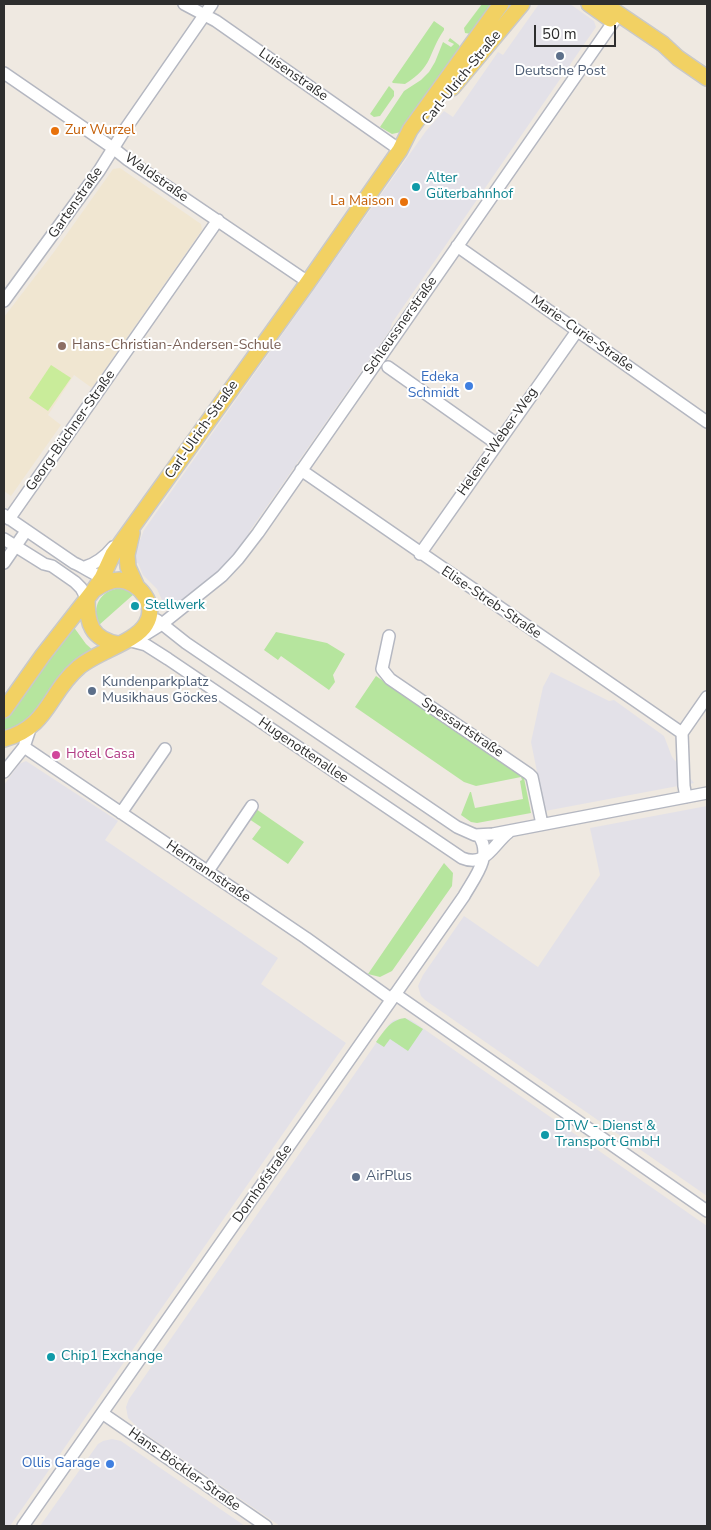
<!DOCTYPE html>
<html>
<head>
<meta charset="utf-8">
<style>
	body { margin:0 }
	#map { position:relative; width:711px; height:1530px; overflow:hidden; background:#efe9e1; font-family:"Nunito Sans",sans-serif }
	canvas { display:block }
	.frame { position:absolute; inset:0; border:5px solid #2e2e2e; pointer-events:none }
	.scale { position:absolute; left:534px; top:25px; width:82px; height:22px; box-sizing:border-box; border:2px solid #2e2e2e; border-top:0; padding-left:6px; font-size:15px; line-height:18px; white-space:nowrap; color:#2e2e2e; -webkit-text-stroke:4px #fff; paint-order:stroke }
</style>
</head>
<body>
<div id="map">
<canvas width="711" height="1530"></canvas>
<div class="frame"></div>
<div class="scale">50 m</div>
</div>
<script>
const g = document.querySelector('canvas').getContext('2d');
g.lineJoin = 'round';
function fill(path, color) { g.fillStyle = color; g.fill(path, 'evenodd'); }
function trace(path, color, width, dash) { g.strokeStyle = color; g.lineWidth = width; g.lineCap = dash ? 'butt' : 'round'; g.setLineDash(dash || []); g.stroke(path); }
function write(font, color, halo, rows, align = 'center') {
  g.font = font + ' "Nunito Sans",sans-serif'; g.lineWidth = 4; g.setLineDash([]); g.textBaseline = 'middle'; g.strokeStyle = halo; g.fillStyle = color; for (const [text, x, y, turn = 0] of rows) {
    g.save(); g.translate(x, y); g.rotate((+turn || 0) * Math.PI / 180); g.textAlign = isNaN(turn) ? turn : align; if (halo) g.strokeText(text, 0, 0); g.fillText(text, 0, 0); g.restore();
  }
}
fill(new Path2D(`
	M539 4H570L594 21 596 27 392 323 390 330 249 532 251 534 217 573 175 607 168 604 162 600 157 589 143 575 138 563H135V553L144 530 426 131 444 111 453 117 498 52 503 55Z
	M551 672 609 701 614 700 664 736 672 757 694 783 545 811 531 742 543 687Z
	M26 761 118 821 105 840 278 958 261 984 346 1043 10 1526H4V785L19 764Z
	M707 806V1196L425 1000 421 996 418 986 423 975 464 916 538 967 600 875 590 828Z
	M405 1018 411 1020 707 1226V1526H280L140 1430 128 1418 126 1407 129 1399 390 1023 394 1020Z
	M112 1439 121 1441 245 1526H40L98 1444 103 1441Z`), '#e3e1e8');
fill(new Path2D(`
	M120 168 201 224 202 230 92 388 74 375 48 415 61 425 11 496 4 491V317L54 252 113 169Z`), '#f0e6d1');
fill(new Path2D(`
	M482 4H494L471 34 465 33 464 28Z
	M434 21 444 28V30C427 55 434 66 405 84L393 83 392 82Z
	M450 38 459 45 461 50 401 132 392 134 380 127 404 91 421 80 429 72 435 62 443 42 451 47 454 44 448 41Z
	M389 86 394 91V96L380 116 374 117 370 114Z
	M121 588 128 590 134 594 99 625C91 607 100 590 121 588Z
	M73 626 86 644 95 652 30 720 4 734V718L47 657Z
	M276 632 327 643 345 654 333 675 335 682 329 690 281 656 278 660 264 650Z
	M376 676 524 778 531 813 477 823 471 822 461 815 470 792H471L475 808 523 799 520 781 522 780 521 777 476 786 464 782 355 707Z
	M256 809 304 842 288 864 252 839 261 827 249 819Z
	M444 863 453 873 452 886 392 971 380 977 368 974Z
	M405 1018 423 1029 408 1051 390 1039 384 1047 376 1042C385 1030 390 1020 405 1018Z`), '#b6e59e');
fill(new Path2D(`
	M51 365 71 378 48 411 29 398Z`), '#c9ec9a');
const minor = new Path2D(`
	M184 4 216 21 400 150
	M4 73 113 148 128 160 308 282
	M457 246 707 422
	M4 301 99 171 124 131 212 4
	M388 367 497 444
	M301 470 682 733
	M4 515 74 563C86 568 96 577 108 579
	M9 519 218 220
	M4 539 44 564 52 566 75 582 81 588 87 599
	M420 554 577 331
	M4 563 26 531
	M85 567C97 563 105 557 113 547
	M157 620 186 643 457 827 475 835 493 834 707 793
	M389 636 382 669 390 679 529 774 532 777 542 824
	M138 639 162 624 222 576 238 559 258 533 614 21
	M131 641 146 645 168 659 462 858C486 868 493 844 509 832
	M24 747 306 938 391 999
	M4 772 24 747 30 729
	M686 797 684 786 682 733 707 697
	M121 813 165 749
	M208 871 252 806
	M395 994 707 1211
	M102 1413 266 1526
	M23 1526 464 896C474 878 493 856 479 836`);
const major = new Path2D(`
	M589 4 610 19
	M604 4 663 44 678 58 707 78
	M452 88 522 4
	M132 533 127 555 128 567 137 587
	M87 599C87 623 91 639 118 644
	M4 710 43 655 93 591 102 578 113 554 306 285 400 150 410 130 501 4
	M4 739C49 727 48 693 79 667 96 652 136 642 146 624 158 605 139 581 119 580 109 580 101 585 94 590`);
trace(minor, '#b4b7c1', 14);
trace(major, '#c9c9c9', 18);
trace(minor, '#fff', 11);
trace(major, '#f2d163', 15);
for (const [x, y, r, color] of [
	[560,56,5,"#5c6f8a"],
	[55,131,5,"#e8710a"],
	[416,187,5,"#0f9aa8"],
	[404,202,5,"#e8710a"],
	[62,346,5,"#8d6e63"],
	[469,386,5,"#3f7fe0"],
	[135,606,5,"#0f9aa8"],
	[92,691,5,"#5c6f8a"],
	[56,755,5,"#d1479c"],
	[545,1135,5,"#0f9aa8"],
	[356,1177,5,"#5c6f8a"],
	[51,1357,5,"#0f9aa8"],
	[110,1464,5,"#3f7fe0"]
]) { const dot = new Path2D(); dot.arc(x, y, r, 0, 2 * Math.PI); g.fillStyle = color; g.fill(dot); trace(dot, '#fff', 2); }
write('14px', '#4e5e75', '#fff', [
	["Deutsche Post",560,72,"center"],
	["Kundenparkplatz",102,683],
	["Musikhaus Göckes",102,699],
	["AirPlus",366,1177]
], 'left');
write('14px', '#2e2e2e', '#fff', [
	["Luisenstraße",293,75,35],
	["Carl-Ulrich-Straße",462,78,-51],
	["Waldstraße",156,178,35],
	["Gartenstraße",76,203,-55],
	["Schleussnerstraße",401,326,-55],
	["Marie-Curie-Straße",582,334,35],
	["Carl-Ulrich-Straße",202,430,-55],
	["Georg-Büchner-Straße",71,431,-55],
	["Helene-Weber-Weg",498,442,-55],
	["Elise-Streb-Straße",491,603,34],
	["Spessartstraße",462,728,34],
	["Hugenottenallee",303,751,34],
	["Hermannstraße",208,872,34],
	["Dornhofstraße",263,1184,-55],
	["Hans-Böckler-Straße",184,1470,35]
]);
write('14px', '#c56008', '#fff', [
	["Zur Wurzel",65,131],
	["La Maison",394,202,"right"]
], 'left');
write('14px', '#0d838f', '#fff', [
	["Alter",426,179],
	["Güterbahnhof",426,195],
	["Stellwerk",145,606],
	["DTW - Dienst &",555,1127],
	["Transport GmbH",555,1143],
	["Chip1 Exchange",61,1357]
], 'left');
write('14px', '#785e54', '#fff', [
	["Hans-Christian-Andersen-Schule",72,346]
], 'left');
write('14px', '#366cbe', '#fff', [
	["Edeka",459,378],
	["Schmidt",459,394],
	["Ollis Garage",100,1464]
], 'right');
write('14px', '#b23c85', '#fff', [
	["Hotel Casa",66,755]
], 'left');
</script>
</body>
</html>
